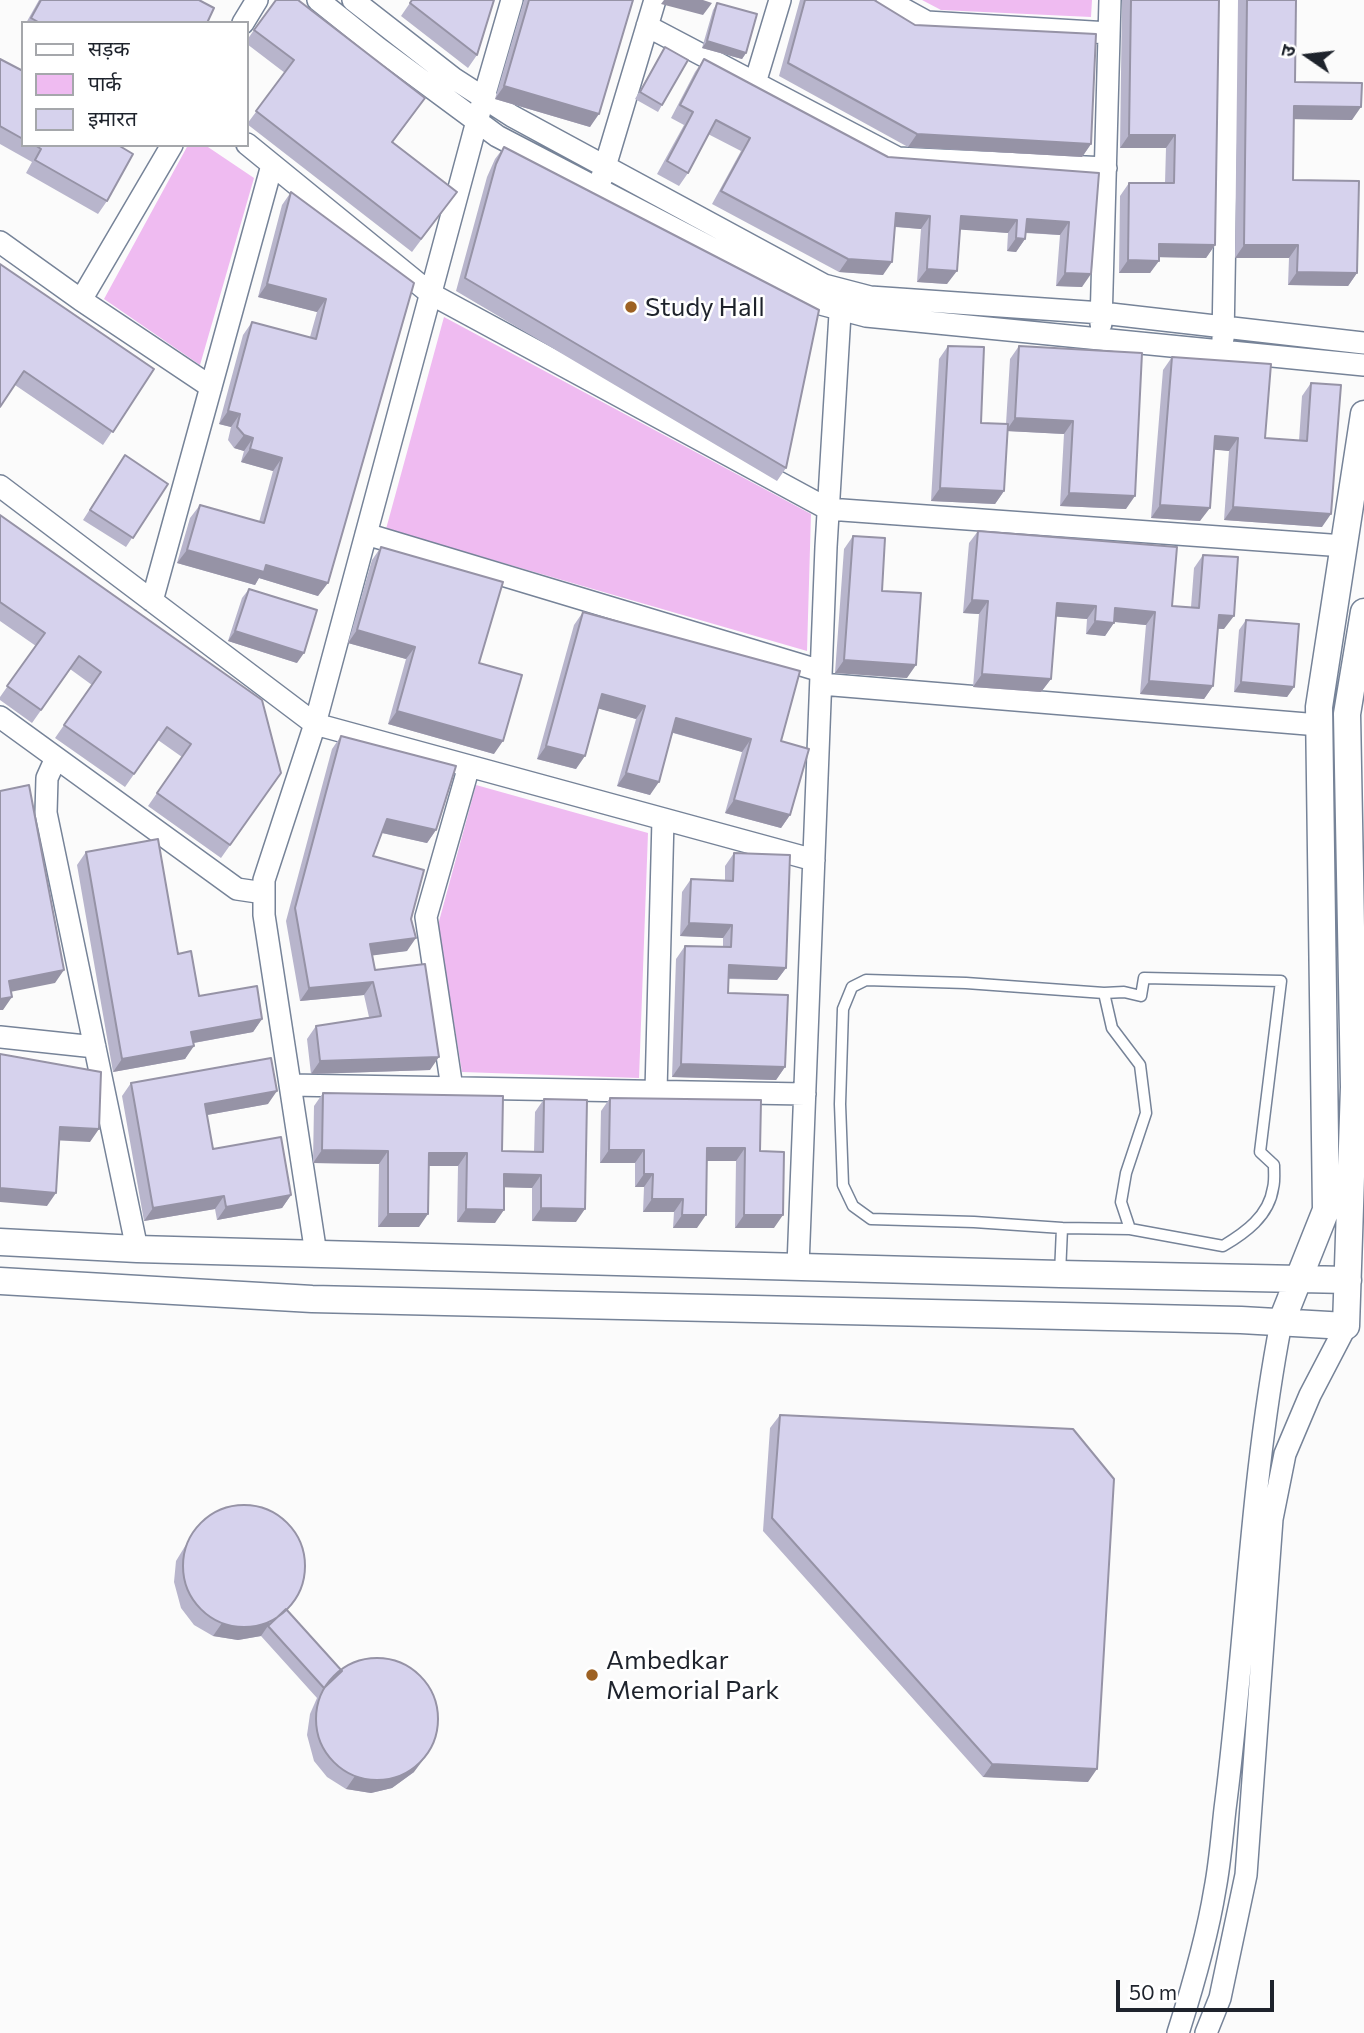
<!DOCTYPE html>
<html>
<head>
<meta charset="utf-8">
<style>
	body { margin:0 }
	#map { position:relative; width:1364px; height:2033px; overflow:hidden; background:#fbfbfb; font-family:Commissioner,"Noto Sans Devanagari",sans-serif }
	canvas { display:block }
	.legend { position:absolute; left:21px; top:21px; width:228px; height:126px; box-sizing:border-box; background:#fff; border:2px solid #a5a7ab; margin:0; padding:9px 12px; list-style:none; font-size:21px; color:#1e232c }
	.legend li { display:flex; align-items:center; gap:14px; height:35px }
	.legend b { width:35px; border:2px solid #a5a7ab }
	.north { position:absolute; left:1273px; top:21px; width:70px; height:70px; -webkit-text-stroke:5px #fff; paint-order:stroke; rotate:284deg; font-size:19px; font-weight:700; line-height:28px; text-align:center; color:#1e232c }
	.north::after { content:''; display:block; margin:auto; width:24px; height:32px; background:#1e232c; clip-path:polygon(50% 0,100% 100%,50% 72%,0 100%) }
	.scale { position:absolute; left:1116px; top:1980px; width:158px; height:32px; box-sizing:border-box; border:4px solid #1e232c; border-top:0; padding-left:9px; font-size:21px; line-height:24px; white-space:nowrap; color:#1e232c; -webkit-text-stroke:5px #fff; paint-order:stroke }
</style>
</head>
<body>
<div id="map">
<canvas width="1364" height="2033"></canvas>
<ul class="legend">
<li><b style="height:9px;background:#fff"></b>सड़क</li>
<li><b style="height:19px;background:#efbbf1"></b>पार्क</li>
<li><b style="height:19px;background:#d6d2ed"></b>इमारत</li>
</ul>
<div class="north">उ</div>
<div class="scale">50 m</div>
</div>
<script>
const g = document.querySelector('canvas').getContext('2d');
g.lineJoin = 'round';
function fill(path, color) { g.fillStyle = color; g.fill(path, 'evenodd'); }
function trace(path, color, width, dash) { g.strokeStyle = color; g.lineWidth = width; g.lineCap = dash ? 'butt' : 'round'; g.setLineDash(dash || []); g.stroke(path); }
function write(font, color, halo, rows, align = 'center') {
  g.font = font + ' Commissioner,sans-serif'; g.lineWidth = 5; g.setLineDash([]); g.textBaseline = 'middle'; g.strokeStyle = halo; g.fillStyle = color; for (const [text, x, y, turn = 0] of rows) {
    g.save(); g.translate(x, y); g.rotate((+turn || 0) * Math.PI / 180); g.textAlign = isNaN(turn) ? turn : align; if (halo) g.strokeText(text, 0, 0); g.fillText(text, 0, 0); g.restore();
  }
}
fill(new Path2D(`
	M922 0H1092L1091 17 941 10Z
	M188 145H205L254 178 200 365 104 299Z
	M444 317 811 514 807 651 386 529Z
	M476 785 648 833 639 1078 462 1072 438 925Z`), '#efbbf1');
const service = new Path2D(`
	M1104 993 1112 1028 1140 1065 1146 1113 1126 1173 1121 1202 1130 1229
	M1060 1274 1062 1228 974 1222 871 1219 853 1206 843 1185 840 1104 843 1009 852 987 866 980 966 983 1104 993 1124 992 1141 996 1144 978 1281 981 1260 1152 1274 1165C1274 1172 1275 1181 1273 1188 1269 1216 1245 1233 1223 1246L1130 1229 1062 1228`);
const minor = new Path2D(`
	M318 0 378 48 497 136 817 303 866 316 1364 365
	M353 0 453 78 512 116 824 285 870 297 1102 313 1364 343
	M887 0 927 22 1109 33
	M243 23 257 0
	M647 26 898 158 1106 168
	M755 83 780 0
	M247 144 431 294 828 509 1344 546
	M601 180 655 0
	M0 242 81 300 211 387
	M81 300 172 145
	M1101 324 1110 0
	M1223 339 1229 0
	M0 486 315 724 814 860
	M366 534 821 671
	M152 601 272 165
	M821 684 1319 725
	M0 717 237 889 264 893
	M56 758 47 778 46 813 137 1249
	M0 1037 95 1047
	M290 1085 805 1094
	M452 1088 426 917 469 766
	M656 1091 663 819
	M316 1254 264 915V880L315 724 477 121 512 0
	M798 1266 826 547 841 297
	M1178 2033C1193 1986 1207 1938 1215 1889 1220 1863 1222 1836 1225 1809 1246 1647 1250 1483 1281 1323
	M1206 2033 1220 1998 1246 1875 1272 1519 1285 1454 1310 1395 1346 1326`);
const tertiary = new Path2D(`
	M0 1242 137 1249 1060 1274 1348 1280
	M0 1281 312 1299 1241 1320 1346 1326 1354 1087 1347 714 1364 612
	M1281 1323 1326 1210 1319 707 1364 414`);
trace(service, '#768398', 13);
trace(minor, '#768398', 24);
trace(tertiary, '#768398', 29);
trace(service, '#fff', 10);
trace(minor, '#fff', 21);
trace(tertiary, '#fff', 26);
fill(new Path2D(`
	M39 0H199L207 23H26Z
	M412 0 477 55 468 68 401 16Z
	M524 0H633L590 127 495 99Z
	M800 0H874L915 25 1091 144 1082 157 908 147 779 76Z
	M1122 0H1219L1215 245 1206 258 1159 257 1150 273H1119L1120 196 1129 183H1165L1166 148H1120Z
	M1238 0H1296L1295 82 1352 120 1294 119 1293 180 1357 273 1348 286 1288 285 1289 258H1235Z
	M717 3 746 53 742 59 702 48 713 10Z
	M254 30 416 111 393 142 457 192 412 252 247 124 285 73 247 44V40Z
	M665 47 662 105 658 112 635 99Z
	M0 59 23 71V145H118L107 201 98 214 26 173 32 162 0 144Z
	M704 59 888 157 1099 173 1082 287 1056 286 1060 235 1025 233V239L1016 252 1007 251 1008 233 960 229 947 284 917 282 921 229 895 227 883 275 839 272 712 204 741 151 708 134 688 173 679 186 657 174 684 125 671 118 695 72Z
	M504 147 786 468 777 481 456 291 487 177 495 159Z
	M291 192 414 283 318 596 259 578 255 585 177 563 190 518 200 505 259 522 273 471 241 462 244 451 234 448 228 440 231 427 219 424 243 335 252 322 310 337 317 312 258 297 282 205Z
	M0 264 154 369 103 445 15 385Z
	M948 346 981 423 1006 424 1010 359 1019 346 1142 353 1126 509 1060 506 1064 434 1008 431 1004 491 995 504 931 501 939 359Z
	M1172 357 1265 438 1299 441 1302 396 1311 383 1322 527 1224 520 1229 451 1214 449 1200 521 1151 518 1163 370Z
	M118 465 168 484 126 547 83 520Z
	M0 515 281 773 221 858 148 806 182 757 158 740 125 787 55 738 92 685 70 669 32 723 0 700V697L36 646 0 621Z
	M978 531 1172 606 1191 607 1194 568 1203 555 1224 629H1218L1213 686 1204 699 1140 694 1146 625 1114 622 1105 636 1086 634 1087 619 1056 616 1051 679 1041 692 973 687 979 614 963 613 969 543Z
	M853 536 882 591 907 678 835 673 844 549Z
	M381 547 479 663 494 754 388 724 406 659 348 643 372 560Z
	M249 589 297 663 228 641 242 598Z
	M583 612 781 741 790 815 781 828 725 813 742 752 673 733 650 795 617 786 636 719 598 708 576 769 537 759 574 625Z
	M1246 620 1294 687 1287 697 1234 692 1239 630Z
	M341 736 436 830 427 843 382 833 373 856 411 919 407 951 372 955 375 970 430 1070 311 1074 307 1039 316 1026 369 1017 364 995 300 1001 286 921 332 749Z
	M86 852 178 954 199 996 262 1019 253 1032 194 1043 185 1059 113 1072 77 865Z
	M734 853 786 968 777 980 729 979 728 993 785 1067 776 1080 672 1077 676 959 685 946 723 947V938L680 936 682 892 691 879 725 881V866Z
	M131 1083 268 1104 207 1115 213 1149 291 1195 282 1208 217 1220 215 1209 144 1221 122 1096Z
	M323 1093 502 1151 534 1152 535 1112 544 1099 576 1222 532 1221V1188L504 1187 495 1223 457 1222 458 1166H429L419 1227H378L379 1164 313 1163 314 1106Z
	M610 1098 760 1151 774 1228H735L736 1161H707L697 1228H673L674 1212H643L644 1187H635V1163H600L601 1111Z
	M780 1415 1088 1782 983 1777 763 1531 770 1428Z
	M199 1525 286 1610 414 1772 392 1788 371 1793 346 1789 327 1777 314 1761 307 1735 310 1714 317 1698 261 1636 238 1640 213 1636 194 1625 181 1608 174 1582 176 1561 190 1538Z`), '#b8b5cc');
fill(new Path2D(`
	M664 0H703L712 3 703 15 661 4Z
	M707 41 746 53 742 59 702 48Z
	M504 86 599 114 590 127 495 99Z
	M1294 106 1361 107 1352 120 1285 119Z
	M917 134 1091 144 1082 157 908 147Z
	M1129 135H1175L1166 148H1120Z
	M896 213 930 216 921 229 887 226Z
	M961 216 1017 220 1008 233 952 229Z
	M1027 219 1069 222 1060 235 1017 232Z
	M1016 238 1025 239 1016 252 1007 251Z
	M1159 244 1215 245 1206 258 1150 257Z
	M1244 245H1298L1289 258H1235Z
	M848 259 892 262 883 275 839 272Z
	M1128 260 1159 261 1150 273H1119Z
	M927 269 957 271 947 284 917 282Z
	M1297 272 1357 273 1348 286 1288 285Z
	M1065 273 1091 274 1082 287 1056 286Z
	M267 284 326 299 317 312 258 297Z
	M228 411 240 414 231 427 219 424Z
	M1015 418 1073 421 1064 434 1006 431Z
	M244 435 253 438 244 451 234 448Z
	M1215 436 1238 438 1229 451 1206 449Z
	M250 449 282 458 273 471 241 462Z
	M940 488 1004 491 995 504 931 501Z
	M1069 493 1135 496 1126 509 1060 506Z
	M1160 505 1210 508 1200 521 1151 518Z
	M1233 507 1331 514 1322 527 1224 520Z
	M187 550 266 565 328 583 318 596 259 578 255 585 177 563Z
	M972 600 988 601 979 614 963 613Z
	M1057 603 1096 606 1087 619 1048 616Z
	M1115 608 1155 612 1146 625 1106 621Z
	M1219 615 1234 616 1224 629 1210 628Z
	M1095 621 1114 623 1105 636 1086 634Z
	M357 630 415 647 406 659 348 643Z
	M235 631 304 653 297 663 228 641Z
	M844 660 916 665 907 678 835 673Z
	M982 674 1051 679 1041 692 973 687Z
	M1149 681 1213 686 1204 699 1140 694Z
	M1241 682 1294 687 1287 697 1234 692Z
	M602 694 645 706 636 719 593 707Z
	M397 711 503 741 494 754 388 724Z
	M676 718 751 739 742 752 667 731Z
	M546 746 585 756 576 769 537 759Z
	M626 773 659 782 650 795 617 786Z
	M734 800 790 815 781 828 725 813Z
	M387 819 436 830 427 843 378 832Z
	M689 923 732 925 723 938 680 936Z
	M416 938 407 951 361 957 370 944Z
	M729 965 786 968 777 980 720 978Z
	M64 970 55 983 0 994 9 981Z
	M373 982 364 995 300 1001 309 988Z
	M12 997 3 1010H0V999Z
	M262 1019 253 1032 182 1045 191 1032Z
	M194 1046 185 1059 113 1072 122 1059Z
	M439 1057 430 1070 311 1074 320 1061Z
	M681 1064 785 1067 776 1080 672 1077Z
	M277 1091 268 1104 196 1117 205 1104Z
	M60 1127 99 1129 90 1142 51 1140Z
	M707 1148H745L736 1161H698Z
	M322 1150 388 1151 379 1164 313 1163Z
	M609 1150H644L635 1163H600Z
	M429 1153H467L458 1166H420Z
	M504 1174 541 1175 532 1188 495 1187Z
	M644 1174H653L644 1187H635Z
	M0 1188 56 1193 47 1206 0 1202Z
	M291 1195 282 1208 217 1220 226 1207Z
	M224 1196 215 1209 144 1221 153 1208Z
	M652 1199H683L674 1212H643Z
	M541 1208 585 1209 576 1222 532 1221Z
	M466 1209 504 1210 495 1223 457 1222Z
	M388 1214H428L419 1227H378Z
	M682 1215H706L697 1228H673Z
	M744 1215H783L774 1228H735Z
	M222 1623H270L261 1636 238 1640 213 1636Z
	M423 1760 414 1772 392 1788 371 1793 346 1789 355 1776Z
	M992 1764 1097 1769 1088 1782 983 1777Z`), '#9693a6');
const building = new Path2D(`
	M41 0H199L214 8 207 23H40L31 18Z
	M276 0H298L425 98 392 142 457 192 421 239 256 111 294 60 254 30Z
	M412 0H494L477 55 410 3Z
	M529 0H633L599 114 504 86Z
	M805 0H874L915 25 1096 34 1091 144 917 134 788 63Z
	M1131 0H1219L1215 245 1159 244V261L1128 260 1129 183H1174L1175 135H1129Z
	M1247 0H1296L1295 82 1362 83 1361 107 1294 106 1293 180 1359 181 1357 273 1297 272 1298 245H1244Z
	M717 3 757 14 746 53 707 41Z
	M665 47 688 60 662 105 640 92Z
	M0 59 23 71V139L0 126Z
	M704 59 888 157 1099 173 1091 274 1065 273 1069 222 1027 219 1025 239 1016 238 1017 220 961 216 957 271 927 269 930 216 896 213 892 262 848 259 721 191 750 138 716 120 688 173 667 161 693 112 680 105Z
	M35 145H118L133 154 107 201 35 160 41 149Z
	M504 147 819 310 786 468 465 278 496 164Z
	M291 192 414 283 328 583 266 565 264 572 187 550 200 505 264 523 282 458 250 449 253 438 244 435 237 427 240 414 228 411 252 322 316 339 326 299 267 284Z
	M0 264 154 369 113 432 24 371 0 407Z
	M948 346 984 347 981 423 1008 424 1004 491 940 488Z
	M1019 346 1142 353 1135 496 1069 493 1073 421 1015 418Z
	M1172 357 1271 364 1265 438 1307 441 1311 383 1341 385 1331 514 1233 507 1238 438 1215 436 1210 508 1160 505Z
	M125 455 168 484 133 538 90 510Z
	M0 515 262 700 281 773 230 845 157 793 191 744 167 727 134 774 64 725 101 672 79 656 41 710 7 686 45 633 0 602Z
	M978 531 1177 547 1172 606 1199 608 1203 555 1238 557 1234 616 1219 615 1213 686 1149 681 1155 612 1115 608 1114 623 1095 621 1096 606 1057 603 1051 679 982 674 988 601 972 600Z
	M853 536 885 538 882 591 921 593 916 665 844 660Z
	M381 547 503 582 479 663 522 675 503 741 397 711 415 647 357 630Z
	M249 589 317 610 304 653 235 631Z
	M583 612 800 671 781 741 809 749 790 815 734 800 751 739 676 718 659 782 626 773 645 706 602 694 585 756 546 746Z
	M1246 620 1299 624 1294 687 1241 682Z
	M341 736 456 766 436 830 387 819 373 856 424 870 411 919 416 938 370 944 375 970 425 964 439 1057 320 1061 316 1026 381 1016 373 982 309 988 295 908Z
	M29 785 64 970 9 981 12 997 0 999V791Z
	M158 839 178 954 191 951 199 996 257 986 262 1019 191 1032 194 1046 122 1059 86 852Z
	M734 853 790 855 786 968 729 965 728 993 788 995 785 1067 681 1064 685 946 731 947 732 925 689 923 691 879 733 881Z
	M0 1054 101 1072 99 1129 60 1127 56 1193 0 1188Z
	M271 1058 277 1091 205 1104 213 1149 281 1137 291 1195 226 1207 224 1196 153 1208 131 1083Z
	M323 1093 503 1096 502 1151 543 1152 544 1099 587 1100 585 1209 541 1208V1175L504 1174V1210L466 1209 467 1153H429L428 1214H388V1151L322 1150Z
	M610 1098 761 1100 760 1151 784 1152 783 1215H744L745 1148H707L706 1215H682L683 1199H652L653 1174H644V1150H609Z
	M780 1415 1073 1429 1114 1479 1097 1769 992 1764 772 1518Z
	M183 1566a61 61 0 1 1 122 0a61 61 0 1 1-122 0Z
	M286 1609 342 1671 324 1688 268 1626Z
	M316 1719a61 61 0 1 1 122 0a61 61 0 1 1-122 0Z`);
fill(building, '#d6d2ed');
trace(building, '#9693a6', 2);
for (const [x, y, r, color] of [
	[631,307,7,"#9d6123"],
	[592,1675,7,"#9d6123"]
]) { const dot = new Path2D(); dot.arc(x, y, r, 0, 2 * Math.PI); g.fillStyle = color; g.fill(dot); trace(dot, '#fff', 2.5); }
write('26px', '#1e232c', '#fff', [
	["Study Hall",645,307],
	["Ambedkar",606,1660],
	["Memorial Park",606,1690]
], 'left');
</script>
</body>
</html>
